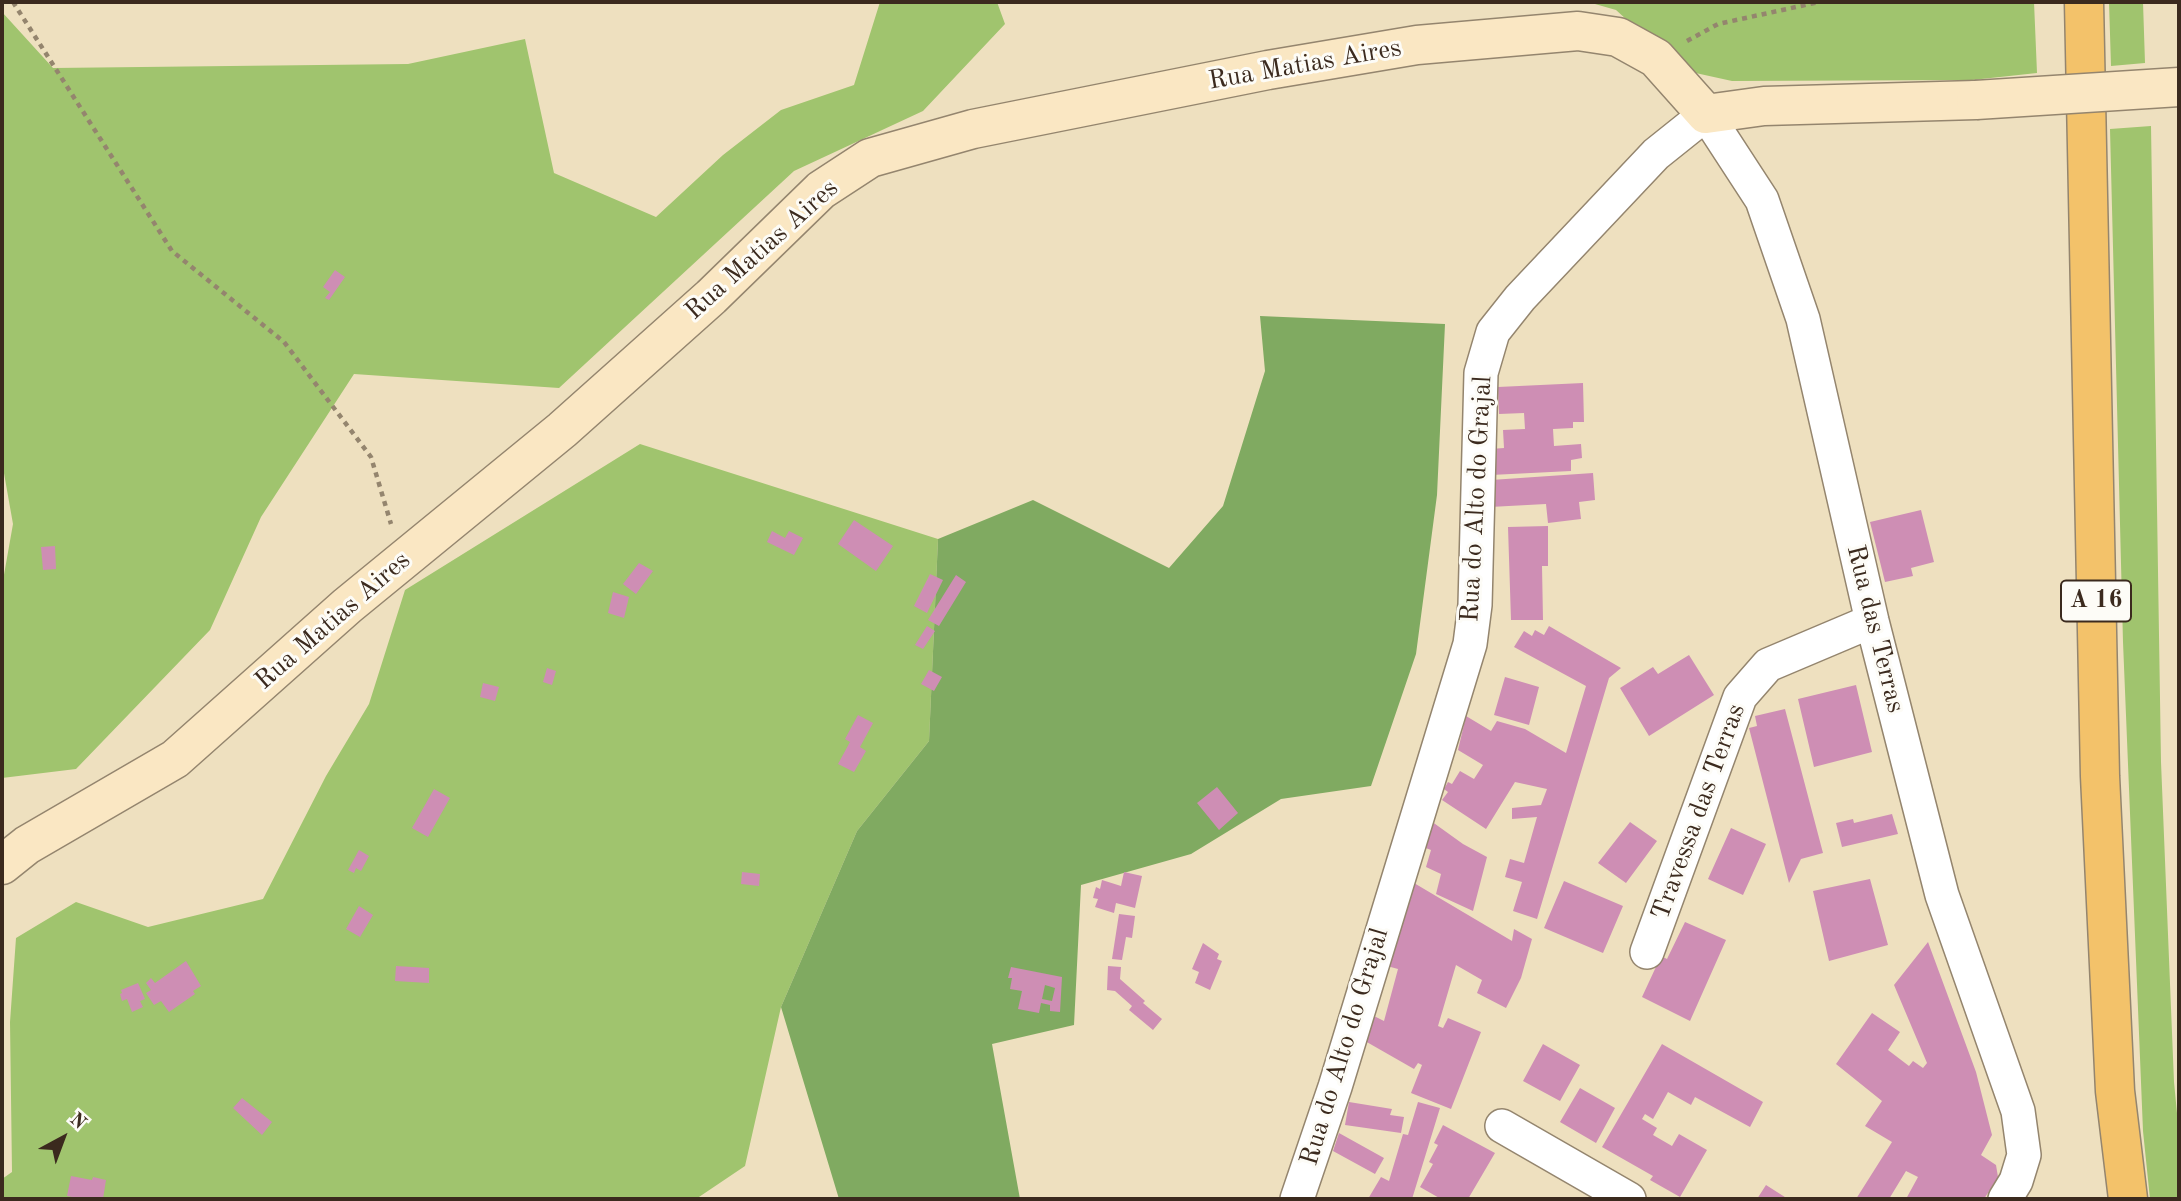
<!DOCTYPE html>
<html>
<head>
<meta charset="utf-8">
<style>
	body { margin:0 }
	#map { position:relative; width:2181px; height:1201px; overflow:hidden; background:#eee0bf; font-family:"Old Standard TT",serif }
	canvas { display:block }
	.frame { position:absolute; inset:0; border:4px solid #3b2a1e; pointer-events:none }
	.north { position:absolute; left:28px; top:1103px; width:70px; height:70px; -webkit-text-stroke:5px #fdfcf7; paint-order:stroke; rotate:41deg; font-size:19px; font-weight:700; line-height:28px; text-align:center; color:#3b2a1e }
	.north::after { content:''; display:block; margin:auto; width:24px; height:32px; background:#3b2a1e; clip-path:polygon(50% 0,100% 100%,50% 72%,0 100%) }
</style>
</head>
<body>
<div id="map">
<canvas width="2181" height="1201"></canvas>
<div class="frame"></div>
<div class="north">N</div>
</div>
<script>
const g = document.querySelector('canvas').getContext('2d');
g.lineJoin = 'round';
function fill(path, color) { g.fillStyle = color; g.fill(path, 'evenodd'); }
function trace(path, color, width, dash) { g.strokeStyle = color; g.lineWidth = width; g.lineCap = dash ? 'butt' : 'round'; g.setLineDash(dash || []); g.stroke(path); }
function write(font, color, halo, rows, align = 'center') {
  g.font = font + ' "Old Standard TT",serif'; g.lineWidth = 6; g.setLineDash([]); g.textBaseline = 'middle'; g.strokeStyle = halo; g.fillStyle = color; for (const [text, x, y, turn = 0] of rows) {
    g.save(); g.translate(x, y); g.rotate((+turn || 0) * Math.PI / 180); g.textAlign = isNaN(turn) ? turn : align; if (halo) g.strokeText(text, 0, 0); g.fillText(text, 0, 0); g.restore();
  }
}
fill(new Path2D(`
	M880 2H997L1005 24 923 111 794 171 559 388 354 374 261 517 210 630 76 769 2 778V586L13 524 2 462V12L53 68 408 64 525 39 554 173 656 217 723 155 781 110 854 85Z
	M1588 2H2034L2037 73 1972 80 1732 81 1682 70 1616 10Z
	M2109 2H2143L2145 63 2111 66Z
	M2151 126 2161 762 2174 1082 2179 1134V1199H2150L2143 1131 2123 642 2110 129Z
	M640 444 938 539 929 741 857 831 781 1007 745 1166 696 1199H2V1179L12 1172 10 1022 16 938 76 902 148 927 263 899 326 776 369 704 405 590Z`), '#a0c46e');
fill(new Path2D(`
	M1260 316 1445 324 1437 495 1416 654 1371 786 1281 799 1191 854 1081 885 1074 1025 992 1044 1020 1199H839L781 1007 857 831 929 741 938 539 1033 500 1169 568 1223 506 1265 371Z`), '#80aa61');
fill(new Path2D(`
	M335 270 345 277 329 300 325 298 330 292 323 287Z
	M1583 383 1584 422H1573V428L1553 429 1554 446 1581 444 1582 458 1571 460V471L1491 475 1490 449 1504 448 1503 430 1525 429 1524 413 1499 414 1498 387Z
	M1593 473 1595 500 1579 502 1581 519 1548 523 1546 504 1490 507 1491 480Z
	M1921 510 1934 562 1911 568 1913 576 1885 582 1870 522Z
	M854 520 893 546 876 571 838 544Z
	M1548 526V566H1542L1543 620H1511L1508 527Z
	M772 531 785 538 789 531 803 538 794 555 767 542Z
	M55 546 56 569 43 570 41 547Z
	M639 563 653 571 636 594 623 584Z
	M930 574 943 580 927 613 914 606Z
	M956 575 966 582 939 626 928 620Z
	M613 592 629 597 624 618 608 613Z
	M927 626 935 631 923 649 915 645Z
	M1549 626 1621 668 1609 678 1537 919 1513 911 1522 882 1505 877 1510 859 1524 863 1537 817 1512 819V808L1541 805 1547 789 1515 782 1486 829 1442 800 1448 792 1444 789 1448 782 1452 784 1460 771 1474 779 1483 765 1458 750 1466 716 1491 731 1497 721 1525 729 1566 753 1586 686 1514 647 1524 631 1532 636 1535 630 1544 635Z
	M1689 655 1714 695 1649 736 1620 688 1653 667 1658 674Z
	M547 668 556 671 552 685 543 682Z
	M929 670 942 677 934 691 921 684Z
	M1505 677 1539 687 1529 725 1494 715Z
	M483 683 499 687 495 701 480 697Z
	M1856 685 1872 752 1814 767 1798 699Z
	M1785 709 1823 853 1801 859 1789 883 1749 728 1757 726 1755 716Z
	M858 715 873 723 860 747 866 751 854 772 838 764 850 742 845 739Z
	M1217 787 1238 813 1219 830 1197 803Z
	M434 789 450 798 428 837 412 828Z
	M1892 814 1898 834 1842 847 1836 823 1853 819 1854 823Z
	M1431 821 1463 844 1487 857 1473 911 1436 894 1441 874 1426 867 1431 850 1423 847Z
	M1630 822 1657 841 1626 883 1598 863Z
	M1731 828 1766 844 1743 895 1708 879Z
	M359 850 369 856 361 871 356 868 354 873 348 870Z
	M742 872 760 874 759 886 741 884Z
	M1124 872 1142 876 1135 908 1116 903 1114 913 1095 907 1098 899 1093 898 1096 887 1100 889 1102 880 1121 886Z
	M1870 879 1888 945 1829 961 1813 891Z
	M1564 881 1623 906 1603 953 1544 928Z
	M1414 883 1512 941 1514 929 1532 939 1521 978 1506 1008 1477 993 1482 980 1456 965 1438 1026 1443 1028 1448 1018 1481 1032 1451 1109 1411 1093 1422 1065 1418 1063 1414 1069 1365 1041 1374 1016 1384 1021 1398 969 1387 966Z
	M359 906 373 915 360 937 346 929Z
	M1119 914 1135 916 1132 938 1126 937 1122 960 1112 959Z
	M1685 922 1726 940 1690 1021 1642 997 1661 956 1667 959Z
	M1928 942 1976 1072 1992 1135 1981 1155 1996 1165 1998 1177 1984 1199H1906L1918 1177 1906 1171 1889 1199H1856L1892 1142 1865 1126 1882 1101 1836 1064 1872 1013 1900 1032 1888 1050 1909 1066 1913 1061 1923 1068 1927 1063 1894 985Z
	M1203 943 1219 954 1217 959 1222 961 1210 990 1195 983 1199 972 1192 969Z
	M186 961 201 986 193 991 195 994 169 1012 161 1001 154 1005 146 993 151 990 146 983 151 978 155 983Z
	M396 966 429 968V983L395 981Z
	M1108 966 1121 967 1120 979 1145 1001 1143 1003 1162 1019 1153 1030 1129 1010 1132 1006 1115 991 1107 990Z
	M1011 967 1062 977 1060 1012 1050 1011V1005L1041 1003 1039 1013 1018 1009 1022 991 1010 989 1012 978H1008ZM1045 985 1055 988 1052 1001 1042 999Z
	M138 983 145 999 140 1001 143 1007 132 1012 127 999 122 1001 120 994 122 993 121 990Z
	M1543 1044 1580 1065 1560 1101 1523 1081Z
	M1662 1044 1763 1102 1750 1127 1695 1097 1691 1105 1668 1092 1653 1119 1645 1114 1642 1119 1657 1128 1653 1135 1672 1146 1679 1134 1707 1150 1680 1197 1650 1180 1653 1176 1602 1147Z
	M1580 1088 1615 1108 1596 1143 1560 1122Z
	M242 1098 272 1122 262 1135 233 1108Z
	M1349 1102 1392 1109 1390 1115 1404 1117 1401 1133 1345 1125Z
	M1418 1102 1440 1108 1412 1199H1368L1381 1177 1389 1181 1403 1134 1408 1135Z
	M1443 1125 1495 1153 1468 1199H1441L1420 1187 1433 1164 1429 1162 1438 1145 1434 1143Z
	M1339 1133 1384 1158 1375 1174 1333 1151Z
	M71 1176 92 1180 93 1177 106 1180 103 1199H83L67 1196Z
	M1766 1185 1788 1199H1757Z`), '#ce8eb4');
const street = new Path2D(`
	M1647 952 1740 697 1768 665 1872 621
	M1502 1126 1629 1199
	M1297 1199 1335 1087 1470 644 1475 605 1481 373 1493 332 1520 298 1656 154 1706 114 1762 200 1803 319 1872 621 1942 895 2018 1111 2024 1155 2016 1181 2005 1199`);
const secondary = new Path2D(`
	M2 865 27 845 175 759 347 606 562 430 711 297 821 190 870 158 973 129 1268 70 1417 45 1578 31 1618 37 1656 58 1706 114 1764 106 1976 100`);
const highway = new Path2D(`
	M2084 2 2100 776 2115 1091 2128 1199`);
trace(street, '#94856e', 36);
trace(secondary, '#94856e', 41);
trace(highway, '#94856e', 41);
trace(new Path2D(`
	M13 2 172 251 284 342 371 457 391 524
	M1687 41 1718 24 1819 2`), '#94856e', 4.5, [5, 5]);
trace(street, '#fff', 33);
trace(secondary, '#fae7c3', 38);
trace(highway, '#f3c26a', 38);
const secondaryBridge = new Path2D(`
	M1976 100 2179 87`);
trace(secondaryBridge, '#94856e', 41, []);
trace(secondaryBridge, '#fae7c3', 38);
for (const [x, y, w] of [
	[2096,601,70]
]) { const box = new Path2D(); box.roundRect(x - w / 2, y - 20.5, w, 41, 5); g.fillStyle = '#fdfcf7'; g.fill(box); trace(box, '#3b2a1e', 2); }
write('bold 24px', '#3b2a1e', null, [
	["A 16",2096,601]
]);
write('26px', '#3b2a1e', '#fdfcf7', [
	["Rua Matias Aires",1305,65,-10],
	["Rua Matias Aires",762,250,-42],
	["Rua do Alto do Grajal",1477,499,-87],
	["Rua Matias Aires",333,621,-41],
	["Rua das Terras",1875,629,76],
	["Travessa das Terras",1699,812,-70],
	["Rua do Alto do Grajal",1345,1047,-73]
]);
</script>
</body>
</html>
